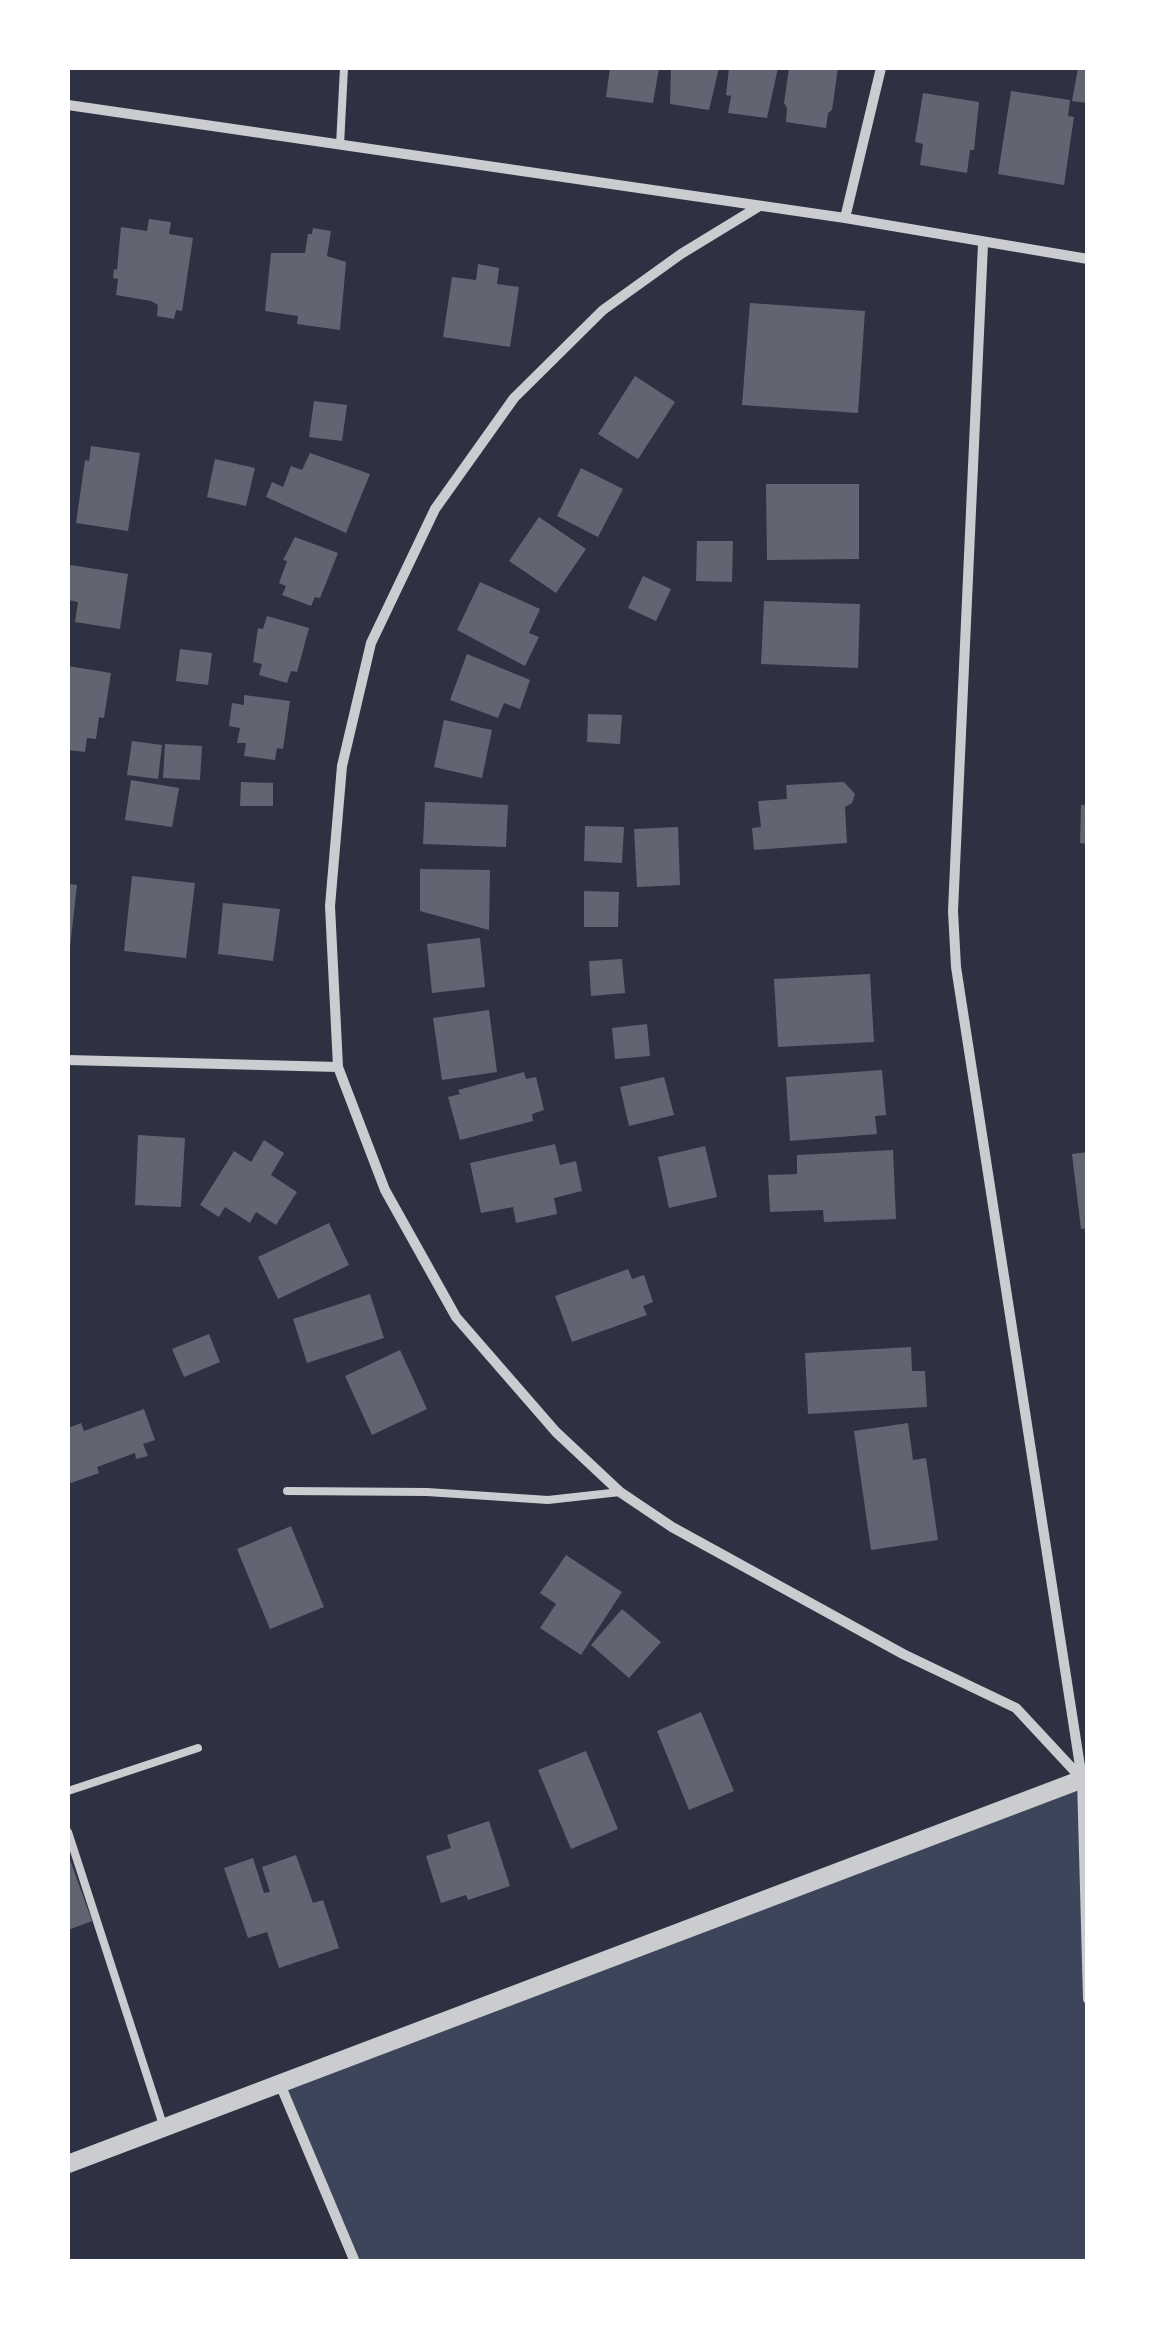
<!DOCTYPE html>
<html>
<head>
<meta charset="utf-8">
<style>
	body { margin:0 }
	#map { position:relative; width:1155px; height:2329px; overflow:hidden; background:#2d3142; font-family:"Golos Text",sans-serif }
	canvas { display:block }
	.frame { position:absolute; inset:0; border:70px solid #fff; pointer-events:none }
</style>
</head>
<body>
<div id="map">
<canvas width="1155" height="2329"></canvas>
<div class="frame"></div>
</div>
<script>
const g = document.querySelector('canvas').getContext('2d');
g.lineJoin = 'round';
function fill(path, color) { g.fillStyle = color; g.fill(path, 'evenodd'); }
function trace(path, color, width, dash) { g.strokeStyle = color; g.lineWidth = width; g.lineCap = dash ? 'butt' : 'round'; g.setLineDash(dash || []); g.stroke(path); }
fill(new Path2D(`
	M1082 1779 1088 1999 1087 2261H355L280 2084Z`), '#3c4559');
fill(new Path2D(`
	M610 68H659L653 103 606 97Z
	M671 68H719L709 110 670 104Z
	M729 68H778L767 118 728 113 731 96 726 95Z
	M789 68H838L832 110 828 113 826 128 786 122 787 108 784 103Z
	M1078 68 1088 70V103L1072 101Z
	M1011 91 1070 100 1068 116 1074 117 1064 185 998 174Z
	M923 93 979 102 974 150H970L967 173 920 165 923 144 915 142Z
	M149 219 171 222 169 234 193 238 182 311 176 310 174 319 157 316 158 305 151 301 116 295 118 279 113 278 114 269 117 270 121 227 147 231Z
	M313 228 331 231 327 256 346 262 340 330 297 324 298 316 265 311 271 253H305L308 234H312Z
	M478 264 499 268 497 284 519 287 510 347 443 337 452 277 476 280Z
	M750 303 865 311 858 413 742 405Z
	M635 376 675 402 638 459 598 434Z
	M314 401 347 405 342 441 309 437Z
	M91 446 140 453 128 531 76 523 85 460 89 461Z
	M310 453 370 474 346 533 266 497 272 482 283 487 291 466 302 470Z
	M215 459 255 468 246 506 207 497Z
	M581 468 623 489 598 537 557 516Z
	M766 484H859V559L767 560Z
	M539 517 586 549 556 593 509 561Z
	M295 537 338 553 320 598 315 597 311 606 282 595 286 586 279 583 287 561 283 560Z
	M697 541H733L732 582 696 581Z
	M70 565 128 574 120 629 75 622 78 602 68 600Z
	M643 576 671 589 656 621 628 608Z
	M480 582 540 609 529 633 539 637 525 666 457 630Z
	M764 601 860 604 858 668 761 664Z
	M267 616 309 628 297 672 291 671 287 683 259 675 262 664 253 662 258 628 263 629Z
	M180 649 212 653 208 685 176 681Z
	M467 654 530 680 520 709 504 703 498 718 450 700Z
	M68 666 111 673 104 718 99 717 96 739 87 738 85 752 68 750Z
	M244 695 290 701 283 749 277 748 275 760 244 756 246 743H237L240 728 229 726 232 703 244 705Z
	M588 714 622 715 620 744 587 742Z
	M444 720 492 730 482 778 434 767Z
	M132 741 162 745 158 779 127 775Z
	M165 744 202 746 200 780 163 778Z
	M131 780 179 788 172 827 125 820Z
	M241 782 273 783V806H240Z
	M844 782 855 794 852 803 845 807 847 843 754 850 752 828 761 827 758 801 787 799 786 785Z
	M425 802 508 805 506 847 423 844Z
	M1081 805H1088V844L1080 843Z
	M585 826 624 827 622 863 584 861Z
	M678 827 680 885 637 887 634 829Z
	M420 869 490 870 489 930 420 911Z
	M132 876 195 883 186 958 124 951Z
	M68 884 77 885 70 947H68Z
	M584 891 619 892 618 927H584Z
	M223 903 280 909 273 961 218 954Z
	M480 938 485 987 432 993 427 944Z
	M622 959 625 993 591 996 589 961Z
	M870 974 874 1042 778 1047 774 979Z
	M489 1010 497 1072 442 1080 433 1018Z
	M647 1024 650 1056 615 1059 612 1028Z
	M882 1070 886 1115 875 1116 877 1134 790 1141 786 1077Z
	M524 1072 526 1079 536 1077 544 1110 532 1114 533 1121 460 1140 448 1097 460 1094 458 1090Z
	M664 1077 674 1115 629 1126 620 1087Z
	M138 1135 185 1138 181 1207 135 1205Z
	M264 1140 284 1153 271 1175 297 1192 276 1225 256 1212 250 1223 225 1207 219 1217 200 1205 234 1151 251 1162Z
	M555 1144 560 1165 576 1161 582 1191 554 1198 557 1214 516 1223 513 1207 481 1213 470 1163Z
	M705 1146 717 1197 669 1208 658 1157Z
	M893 1150 896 1219 824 1222 823 1210 770 1212 768 1175 797 1174V1155Z
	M1088 1152V1228L1081 1229 1072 1154Z
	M329 1223 349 1265 278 1299 258 1257Z
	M628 1269 632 1279 644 1275 653 1302 643 1306 647 1315 572 1342 555 1296Z
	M370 1294 384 1338 307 1363 293 1319Z
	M209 1334 220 1362 184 1377 172 1349Z
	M911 1347 912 1371H925L927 1407 808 1414 805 1353Z
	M400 1350 427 1409 372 1435 345 1376Z
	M144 1409 155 1440 143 1444 148 1456 136 1459 135 1453 97 1467 99 1473 68 1484V1428L81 1423 84 1431Z
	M908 1423 913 1460 926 1458 938 1540 871 1550 854 1431Z
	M291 1526 324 1607 270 1629 237 1549Z
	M566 1555 622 1592 581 1655 540 1628 556 1604 540 1593Z
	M622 1609 661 1642 629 1678 591 1645Z
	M701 1712 734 1791 689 1810 657 1731Z
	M586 1751 618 1829 571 1849 538 1770Z
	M489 1821 510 1886 468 1900 466 1895 441 1903 426 1856 451 1848 447 1835Z
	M68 1854 92 1921 68 1930Z
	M296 1855 313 1903 323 1900 339 1948 279 1968 267 1932 248 1938 224 1868 253 1858 264 1893 270 1892 262 1867Z`), '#626471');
trace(new Path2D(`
	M340 145 344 68
	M287 1491 427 1492 548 1500 620 1492
	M68 1791 198 1748
	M68 1832 164 2128`), '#caccd0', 8);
trace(new Path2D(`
	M68 105 845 218 1088 259
	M758 207 681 254 603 310 514 398 435 509 371 643 342 766 330 906 338 1067 385 1190 456 1317 556 1432 620 1492 672 1527 903 1654 1016 1708 1082 1779
	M845 218 881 68
	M983 244 953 911 956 967 1082 1779 1088 1999
	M68 1060 338 1067
	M280 2084 355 2262`), '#caccd0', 10);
trace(new Path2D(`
	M68 2164 1088 1777`), '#caccd0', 18);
</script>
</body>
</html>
